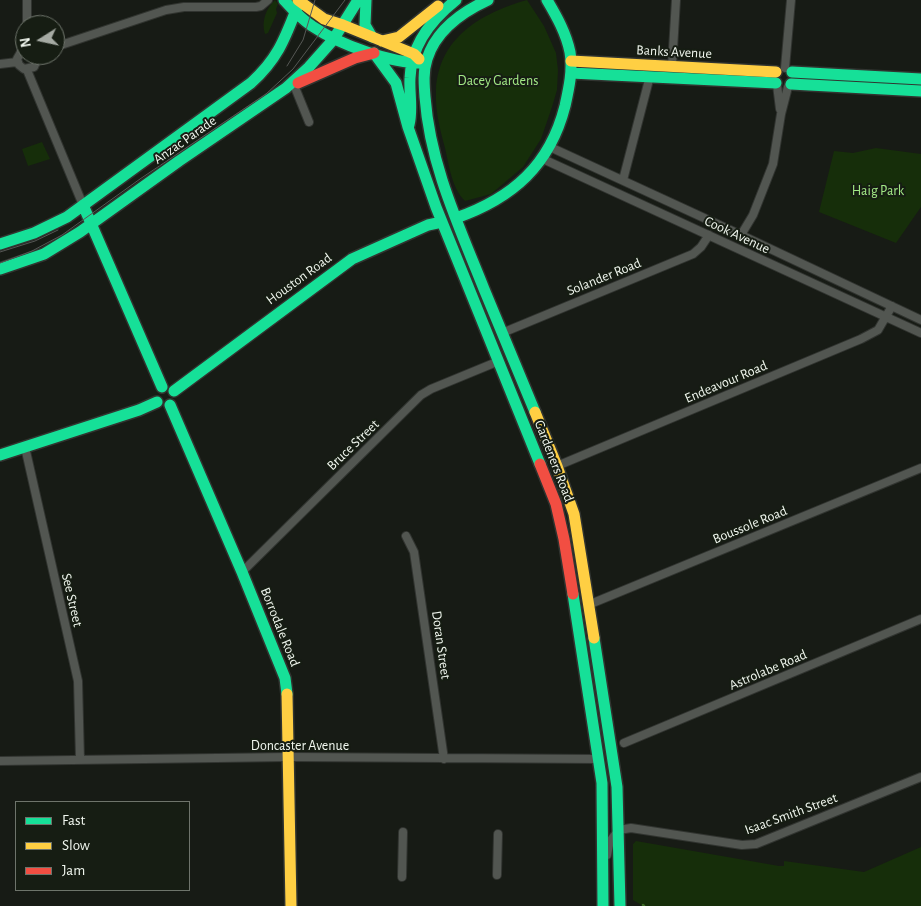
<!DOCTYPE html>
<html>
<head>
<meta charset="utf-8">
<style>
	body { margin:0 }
	#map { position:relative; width:921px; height:906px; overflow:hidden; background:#171b15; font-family:"Alegreya Sans",sans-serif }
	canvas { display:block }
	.legend { position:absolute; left:15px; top:801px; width:175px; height:90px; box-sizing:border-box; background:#161d13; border:1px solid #6e746b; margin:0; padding:6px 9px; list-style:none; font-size:15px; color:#f1f7ef }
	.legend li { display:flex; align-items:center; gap:10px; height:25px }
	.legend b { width:25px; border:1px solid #6e746b }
	.north { position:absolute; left:15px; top:15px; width:50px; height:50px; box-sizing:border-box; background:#161d13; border:1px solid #6e746b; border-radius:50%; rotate:260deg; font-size:14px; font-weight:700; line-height:20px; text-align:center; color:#f1f7ef }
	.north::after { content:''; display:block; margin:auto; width:18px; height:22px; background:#a5aaa3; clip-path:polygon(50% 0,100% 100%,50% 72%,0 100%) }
</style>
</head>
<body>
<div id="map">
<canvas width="921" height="906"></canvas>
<ul class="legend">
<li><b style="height:6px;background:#16e098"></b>Fast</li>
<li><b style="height:6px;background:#ffcf43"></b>Slow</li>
<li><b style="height:6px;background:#f24e42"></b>Jam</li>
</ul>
<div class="north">N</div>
</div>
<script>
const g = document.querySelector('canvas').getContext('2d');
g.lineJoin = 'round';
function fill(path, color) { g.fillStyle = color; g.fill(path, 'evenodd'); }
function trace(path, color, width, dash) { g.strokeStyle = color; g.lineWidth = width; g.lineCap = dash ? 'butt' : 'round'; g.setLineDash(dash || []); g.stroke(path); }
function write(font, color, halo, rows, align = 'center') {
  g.font = font + ' "Alegreya Sans",sans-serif'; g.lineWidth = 4; g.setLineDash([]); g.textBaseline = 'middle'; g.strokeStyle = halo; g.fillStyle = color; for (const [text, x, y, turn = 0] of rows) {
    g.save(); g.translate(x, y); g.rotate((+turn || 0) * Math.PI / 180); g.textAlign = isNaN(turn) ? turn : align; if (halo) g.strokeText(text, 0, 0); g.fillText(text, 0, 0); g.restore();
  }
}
fill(new Path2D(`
	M275 0 278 4 276 9 277 13 268 33 265 34C261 21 266 9 275 0Z
	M527 0 544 26 556 53 558 70 557 90 552 107 541 139 523 167 491 194 465 201C452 189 449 165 445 148 440 129 435 111 436 91 438 38 481 13 527 0Z
	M42 142 50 159 28 166 22 149Z
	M876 148 921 154V207L896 243 819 212 834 151 853 153Z
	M636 841 779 866H784V861L864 872 921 847V906H643L633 900V844Z`), '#162e0a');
trace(new Path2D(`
	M643 905 644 906`), '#3c6a26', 2.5);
const street = new Path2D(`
	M27 0V25
	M55 47 166 10 184 7H256L261 6 268 0
	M25 51 21 52 17 59 19 65 24 69 34 67 37 60 35 55
	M0 64 17 62
	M672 66 676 0
	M785 68 791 0
	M27 70 83 205
	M294 85 309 122
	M777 85 780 109
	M550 147 741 235 921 320
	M543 159 921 333
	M623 180 650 76
	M741 235 753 215 773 164 781 114 788 87
	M502 333 693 254 701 247 709 235
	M25 447 78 681 80 760
	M557 466 861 339 878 330 892 306
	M406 536 414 552 444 759
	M242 572 421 395 431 389 499 361
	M588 605 921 468
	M624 743 921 619
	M0 761 289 757 599 759
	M607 855 610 841 619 830 631 828 742 845 756 844 921 777
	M497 875 498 834
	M402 877 403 832`);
const fast = new Path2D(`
	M284 0C293 10 301 19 312 26 340 45 392 64 425 63
	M366 0 365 25 372 37
	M488 0C462 12 436 30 427 59 423 71 424 84 425 97 430 165 459 226 484 289 501 330 518 371 535 412
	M374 53 396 83 408 127 436 207 540 464
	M792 72 921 79
	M571 73 776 83
	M791 84 921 91
	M409 125C413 109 409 94 410 78 411 45 431 20 456 0
	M83 205 162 387
	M456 218C513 198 550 165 565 106 569 88 573 70 570 52 566 33 557 17 547 0
	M0 244 34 233 67 217 251 83C280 57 286 35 300 0
	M0 269 44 254 80 232 179 161 286 88 309 67 333 40 358 0
	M174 391 352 259 428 225 442 222
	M170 405 242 572 285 678 287 694
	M0 455 139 410 157 402
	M573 594 602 783 603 906
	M594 638 617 787 620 906`);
const slow = new Path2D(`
	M298 0 324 19 343 25 414 54 419 59
	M382 41 399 37 438 6
	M571 61 776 72
	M535 412 557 466 574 514 594 638
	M287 694 291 906`);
const jam = new Path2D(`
	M298 83 355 58 374 53
	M540 464 556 504 564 539 573 594`);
trace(street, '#313430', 10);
trace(fast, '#313430', 14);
trace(slow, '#313430', 14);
trace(jam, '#313430', 14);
trace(street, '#525651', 8);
trace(fast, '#16e098', 11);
trace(slow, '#ffcf43', 11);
trace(jam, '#f24e42', 11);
trace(new Path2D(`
	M287 66 303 40 315 0
	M0 252 35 241 58 230
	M0 263 32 251 62 235 140 179 266 94 293 69 345 0`), '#565855', 1);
write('14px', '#f1f7ef', '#161d13', [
	["Banks Avenue",674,52,3],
	["Anzac Parade",185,140,-35],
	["Cook Avenue",737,235,25],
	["Solander Road",604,277,-22],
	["Houston Road",299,279,-36],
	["Endeavour Road",726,382,-23],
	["Bruce Street",353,445,-44],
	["Gardeners Road",554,461,69],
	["Boussole Road",750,525,-22],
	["See Street",72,600,77],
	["Borrodale Road",280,627,68],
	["Doran Street",441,645,82],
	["Astrolabe Road",768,670,-23],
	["Doncaster Avenue",300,746],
	["Isaac Smith Street",791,814,-20]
]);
write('14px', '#a2e885', '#161d13', [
	["Dacey Gardens",498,81],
	["Haig Park",878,191]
]);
</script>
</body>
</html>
